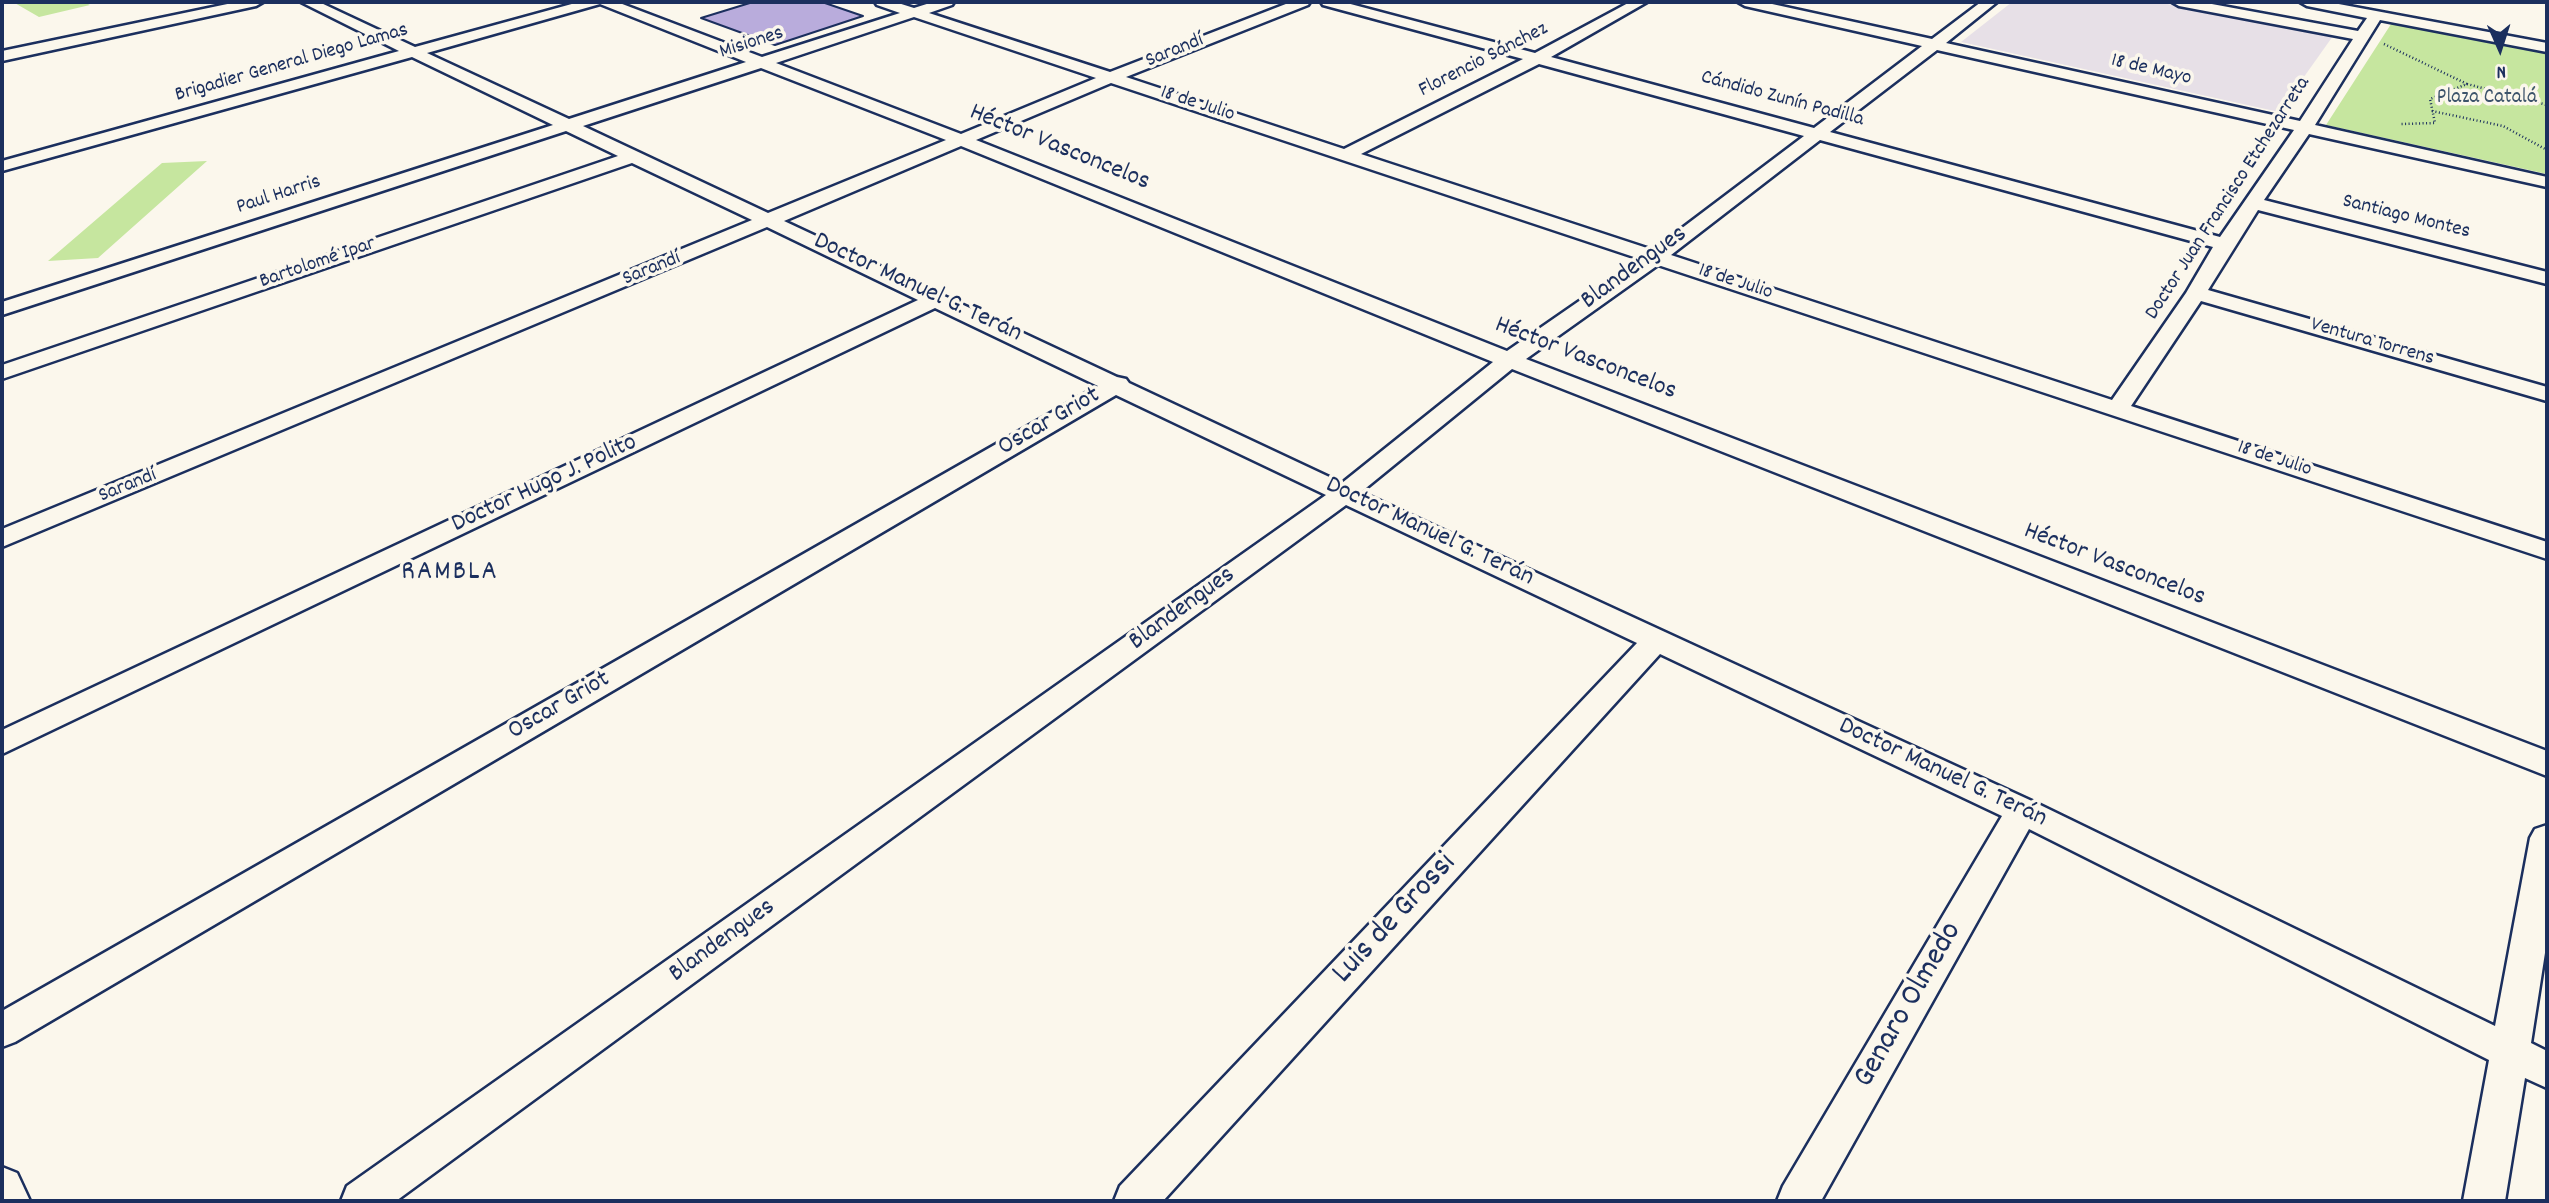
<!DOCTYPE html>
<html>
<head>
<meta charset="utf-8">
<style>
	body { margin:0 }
	#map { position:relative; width:2549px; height:1203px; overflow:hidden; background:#fbf7ec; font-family:Dekko,sans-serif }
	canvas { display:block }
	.frame { position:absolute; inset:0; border:4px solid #1b2f5e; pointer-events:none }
	.north { position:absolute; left:2465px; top:14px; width:70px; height:70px; -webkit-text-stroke:5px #fbf7ec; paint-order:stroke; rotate:177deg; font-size:19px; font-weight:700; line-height:28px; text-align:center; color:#1b2f5e }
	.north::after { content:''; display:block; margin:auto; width:24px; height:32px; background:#1b2f5e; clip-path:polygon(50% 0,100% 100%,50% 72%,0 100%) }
</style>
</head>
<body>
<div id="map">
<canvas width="2549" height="1203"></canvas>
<div class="frame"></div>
<div class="north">N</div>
</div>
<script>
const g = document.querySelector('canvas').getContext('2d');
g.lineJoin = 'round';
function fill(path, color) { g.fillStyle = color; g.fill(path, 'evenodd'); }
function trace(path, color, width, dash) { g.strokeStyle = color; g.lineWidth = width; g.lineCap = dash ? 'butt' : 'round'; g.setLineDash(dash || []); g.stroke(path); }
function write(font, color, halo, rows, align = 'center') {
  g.font = font + ' Dekko,sans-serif'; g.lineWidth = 7; g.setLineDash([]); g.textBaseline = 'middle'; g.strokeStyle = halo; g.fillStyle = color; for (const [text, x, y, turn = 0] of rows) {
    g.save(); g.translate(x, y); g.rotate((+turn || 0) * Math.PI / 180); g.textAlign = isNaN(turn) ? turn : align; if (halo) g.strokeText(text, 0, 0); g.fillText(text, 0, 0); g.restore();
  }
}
fill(new Path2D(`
	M2012 2H2157L2333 36 2279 112 1961 42Z`), '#e7e0e7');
fill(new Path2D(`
	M13 2H84L90 5 39 17Z
	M2393 21 2547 50V174L2326 125Z
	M207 161 98 258 48 261 162 163Z`), '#c6e69f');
const building = new Path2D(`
	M753 2H822L863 16 775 45 701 18Z`);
fill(building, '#b9acdc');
trace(building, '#1b2f5e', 2);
const minor = new Path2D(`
	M237 2H263L256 6 2 61V51Z
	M301 2H319L415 47 579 2H617L762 57 900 13 877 5 875 2H895L914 8 933 2H954L952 5 929 13 1110 72 1291 2H1310L1308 5 1126 77 1344 149 1523 59 1323 5 1321 2H1343L1535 53 1630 2H1647L1551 57 1814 128 1922 46 1745 6 1738 2H1763L1932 39 1981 2H1997L1946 43 2300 121 2353 39 2179 6 2172 2H2201L2358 31 2367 18 2307 6 2300 2H2328L2547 43V52L2380 20 2315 125 2547 177V187L2309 134 2264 200 2547 272V284L2258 210 2208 290 2547 387V401L2201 301 2131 406 2547 542V559L1658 265 1526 359 2547 751V776L1512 369 1361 492 2034 802 2495 1026 2530 838 2535 829 2547 825V940L2531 1043 2547 1051V1088L2525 1078 2505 1201H2463L2489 1060 2029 829 1821 1201H1777L1783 1186 2002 816 1660 654 1163 1201H1114L1120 1186 1637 643 1346 505 396 1201H341L347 1186 1326 495 1116 395 15 1042 2 1047V1011L1098 386 935 308 2 754V730L918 300 767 227 2 547V529L752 220 632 163 2 379V365L618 156 566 131 2 315V302L553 125 412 57 2 171V161L399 51ZM600 4 746 62 569 119 427 53ZM914 17 1096 78 961 134 776 63ZM1937 50 2294 130 2220 237 1830 132ZM1539 64 1804 136 1653 250 1361 154ZM761 68 946 140 768 213 583 126ZM1111 83 1640 259 1507 351 976 140ZM1820 140 2213 247 2186 293 2112 400 1671 255ZM961 146 1493 362 1342 483 1129 383 1126 379 1117 377 784 221Z
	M2 1167 17 1173 30 1201H2Z`);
trace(minor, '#1b2f5e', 5);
trace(new Path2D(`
	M2384 44 2467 84 2430 99 2435 123 2401 124
	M2467 84 2547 105
	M2432 111 2503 126 2547 150`), '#1b2f5e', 2.5, [1, 2.5]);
fill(minor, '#fbf7ec');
write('21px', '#1b2f5e', '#fbf7ec', [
	["Misiones",752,44,-18],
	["Sarandí",1175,52,-22],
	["Florencio Sánchez",1484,61,-27],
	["Brigadier General Diego Lamas",292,64,-16],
	["18 de Mayo",2151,71,13],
	["Cándido Zunín Padilla",1782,100,15],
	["18 de Julio",1197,105,18],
	["Paul Harris",279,196,-18],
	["Doctor Juan Francisco Etchezarreta",2229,199,-57],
	["Santiago Montes",2406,218,14],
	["Bartolomé Ipar",318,264,-19],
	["Sarandí",652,270,-22],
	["18 de Julio",1735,283,18],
	["Ventura Torrens",2372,343,16],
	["18 de Julio",2274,460,18],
	["Sarandí",128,487,-22]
]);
write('21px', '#3d546b', '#fbf7ec', [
	["Plaza Catalá",2487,99]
]);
write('26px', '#1b2f5e', '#fbf7ec', [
	["Héctor Vasconcelos",1059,149,22],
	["Blandengues",1635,269,-36],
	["Doctor Manuel G. Terán",917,289,25],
	["Héctor Vasconcelos",1585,360,21],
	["Oscar Griot",1050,423,-30],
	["Doctor Hugo J. Polito",545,485,-25],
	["Doctor Manuel G. Terán",1429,533,25],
	["Héctor Vasconcelos",2114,566,21],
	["Blandengues",1183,610,-36],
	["Oscar Griot",560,707,-30],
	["Doctor Manuel G. Terán",1942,774,25],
	["Blandengues",723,942,-36]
]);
g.letterSpacing = '2px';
write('28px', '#1b2f5e', '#fbf7ec', [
	["RAMBLA",450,574]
]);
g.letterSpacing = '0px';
write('32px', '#1b2f5e', '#fbf7ec', [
	["Luis de Grossi",1396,920,-47],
	["Genaro Olmedo",1910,1006,-60]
]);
</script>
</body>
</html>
